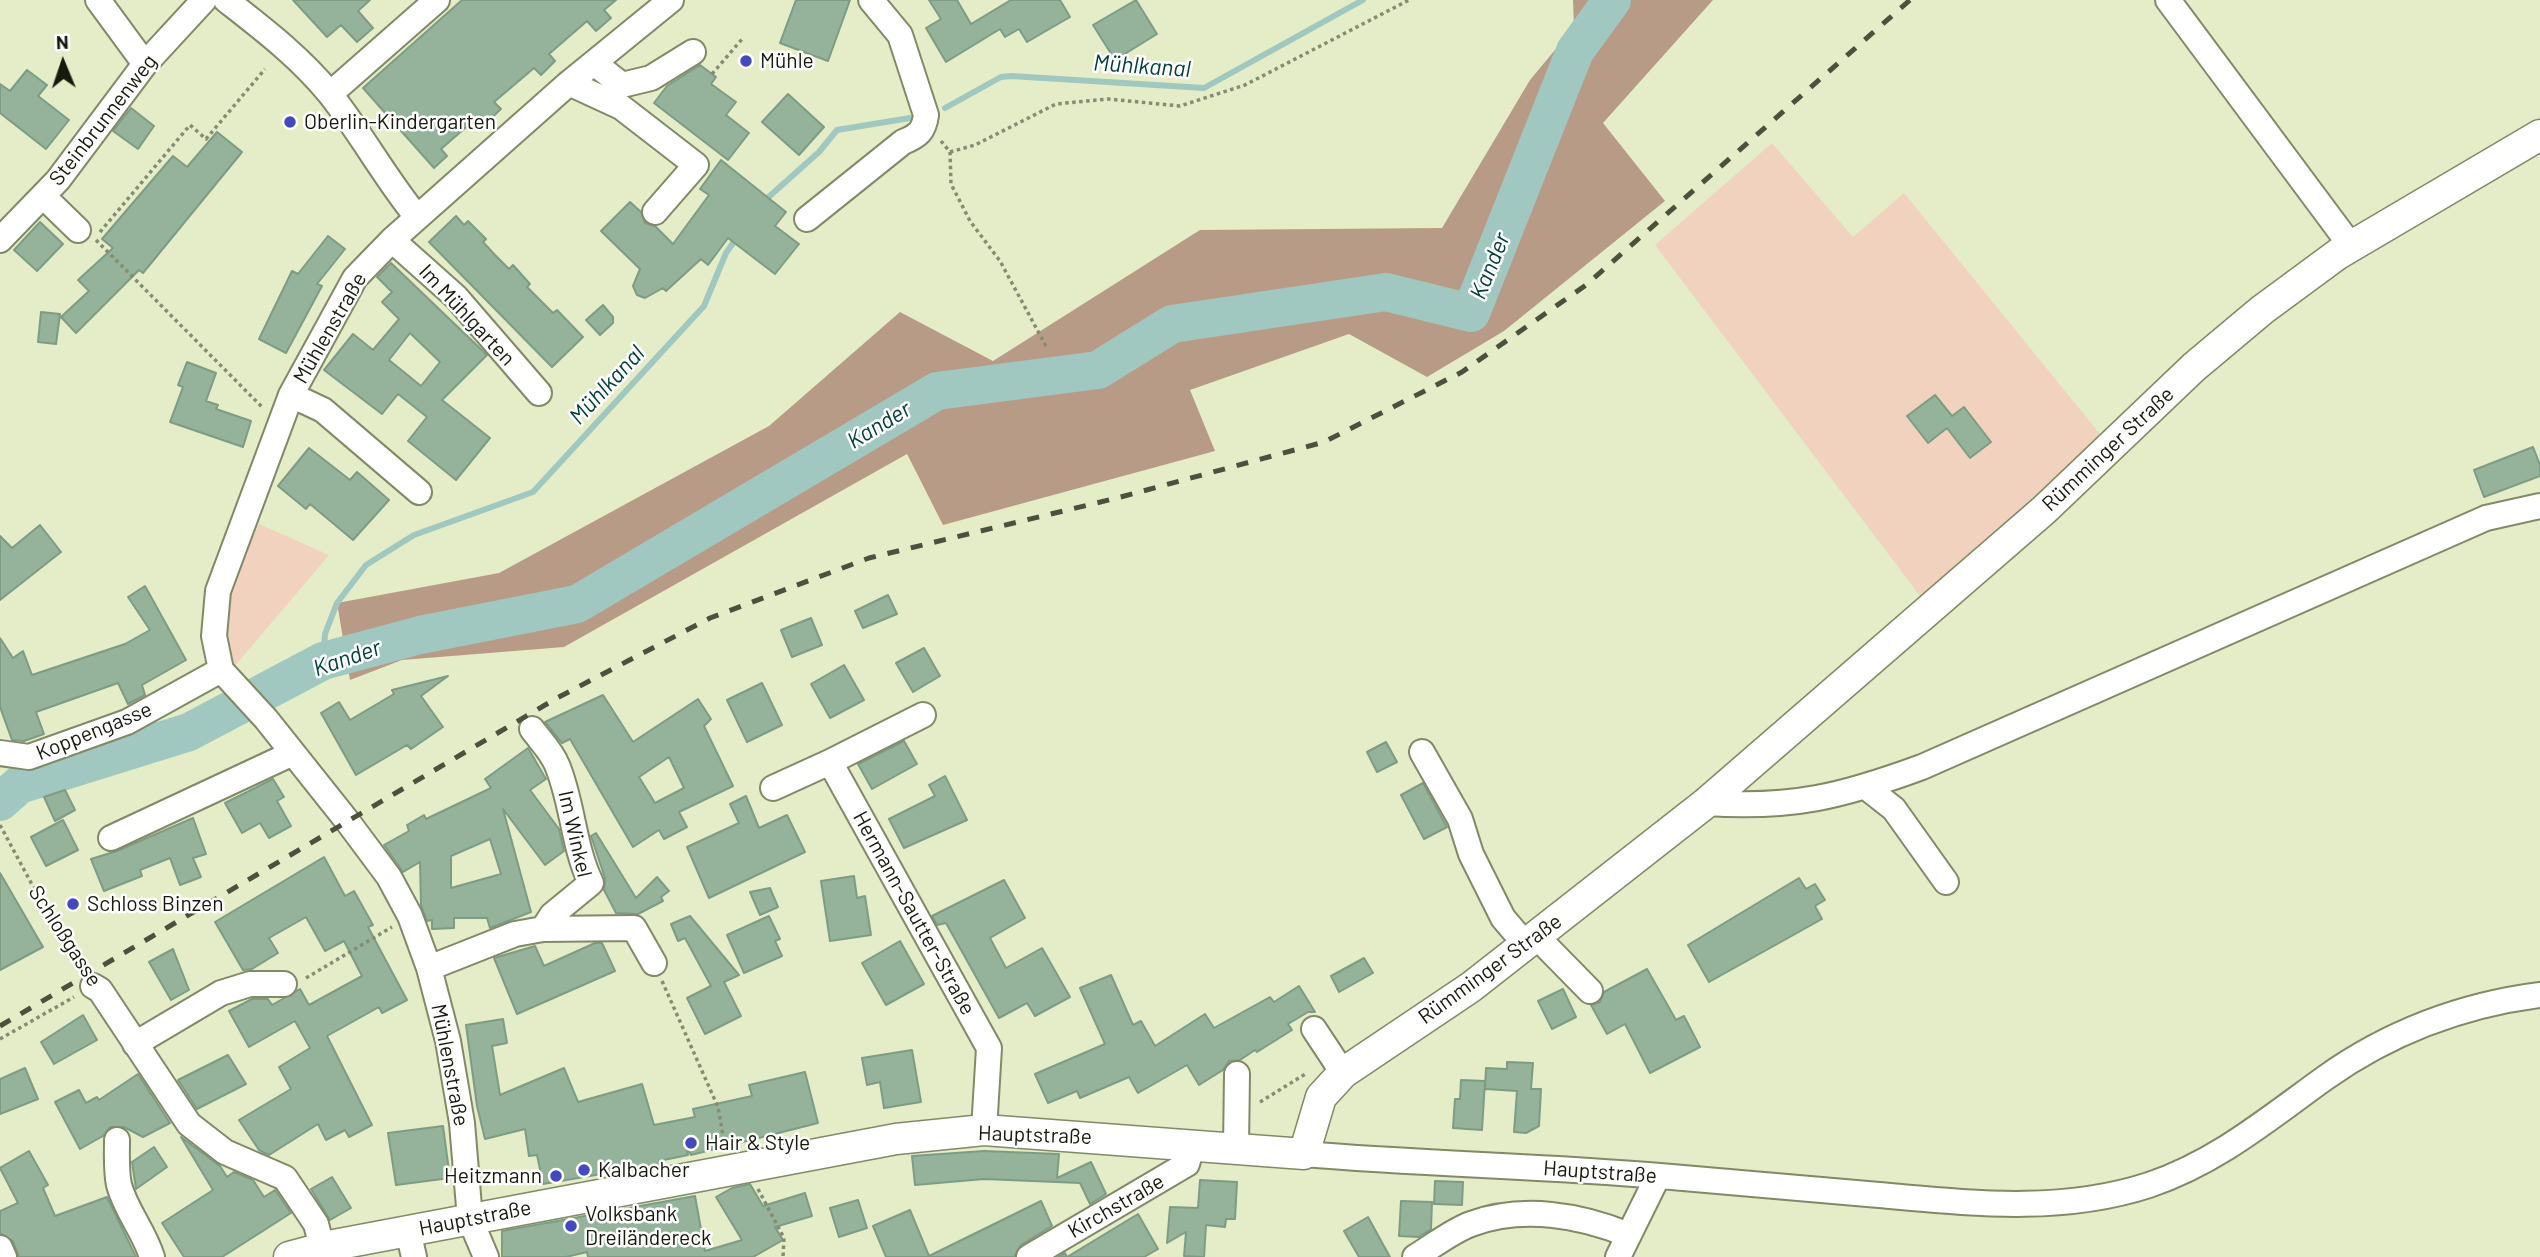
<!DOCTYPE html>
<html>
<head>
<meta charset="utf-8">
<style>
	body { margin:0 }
	#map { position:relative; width:2540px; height:1257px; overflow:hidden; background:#e4edc8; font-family:Barlow,sans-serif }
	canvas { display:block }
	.north { position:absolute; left:28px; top:28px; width:70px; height:70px; -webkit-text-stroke:5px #fff; paint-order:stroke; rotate:358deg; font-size:19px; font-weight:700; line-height:28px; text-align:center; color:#16190c }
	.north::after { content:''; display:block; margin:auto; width:24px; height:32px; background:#16190c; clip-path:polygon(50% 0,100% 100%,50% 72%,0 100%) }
</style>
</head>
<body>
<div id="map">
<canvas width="2540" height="1257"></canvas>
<div class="north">N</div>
</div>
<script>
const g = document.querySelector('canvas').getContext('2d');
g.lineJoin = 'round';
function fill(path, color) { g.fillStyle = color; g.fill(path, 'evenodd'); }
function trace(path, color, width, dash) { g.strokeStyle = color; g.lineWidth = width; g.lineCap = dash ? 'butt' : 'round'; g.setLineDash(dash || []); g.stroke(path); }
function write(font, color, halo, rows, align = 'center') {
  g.font = font + ' Barlow,sans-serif'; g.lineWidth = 5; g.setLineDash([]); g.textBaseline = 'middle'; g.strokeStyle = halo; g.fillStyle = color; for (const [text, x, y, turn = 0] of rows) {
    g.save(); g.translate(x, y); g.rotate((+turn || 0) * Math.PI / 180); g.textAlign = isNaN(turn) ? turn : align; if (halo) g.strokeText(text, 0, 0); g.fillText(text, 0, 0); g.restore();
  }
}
fill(new Path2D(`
	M1772 143 1853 237 1904 193 2100 434 2018 517 1923 600 1655 245Z
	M259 524 329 555 234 667C217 614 236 571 259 524Z`), '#f0d2be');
fill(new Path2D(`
	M1573 0H1713L1603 123 1665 201 1504 331 1427 377 1349 334 1190 390 1215 451 943 525 907 454 564 647 402 660 350 680 337 603 499 573 769 426 900 312 993 361 1200 230 1442 228 1530 80 1574 27Z`), '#b89b87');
trace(new Path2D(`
	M945 108 1001 77 1011 76 1204 88 1363 0
	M763 202 819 152 837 130 910 118
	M323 661 325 634 337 603 366 565 414 535 533 492 704 306 726 253 738 236`), '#a0c8c0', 6);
trace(new Path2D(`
	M0 802 19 785 189 732 323 661 420 635 577 604 937 391 1098 370 1172 324 1386 292 1471 313 1575 51 1612 0`), '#a0c8c0', 38);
const building = new Path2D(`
	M293 0H370L358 11 373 28 357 42 341 25 327 37Z
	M462 0H616L604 10 611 18 596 31 587 21 549 54 555 61 541 75 534 68 494 102 501 109 487 122 480 115 441 149 447 156 434 168 363 88Z
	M796 0H850L828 61 780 43Z
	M929 0H957L971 24 1011 0H1060L1070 17 1027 42 1019 29 1005 37 1000 29 946 62 926 28 941 19Z
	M1136 0 1157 34 1115 60 1093 25Z
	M700 65 716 77 711 84 736 102 726 115 749 133 728 160 654 103 667 86Z
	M27 70 47 85 38 96 69 120 46 149 0 113V84L10 91Z
	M788 94 824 127 799 155 762 122Z
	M131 108 154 126 138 149 113 131Z
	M217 132 242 152 143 273 139 270 76 333 61 317 89 291 78 280 113 248 102 239 173 156 187 167Z
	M721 160 786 212 775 226 799 244 775 274 728 238 708 265 701 259 666 291 663 288 645 298 637 295 633 286 640 269 601 231 630 202 641 212 645 223 655 226 673 244 709 195 700 189Z
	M456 216 464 225 468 221 486 239 483 242 495 255 509 269 513 265 530 284 527 287 553 313 557 310 583 337 552 367 429 242Z
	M40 222 63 244 37 271 14 250Z
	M328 236 345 249 317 284 322 286 286 353 259 339 292 271 298 274Z
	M391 263 487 355 442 400 490 438 456 480 408 441 427 417 398 394 382 414 324 370 353 334 373 350 399 319 382 302 392 292 377 277ZM410 333 440 362 421 386 389 360Z
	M603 305 613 317V323L600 335 586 320Z
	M41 312 60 314 56 344 38 342Z
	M187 362 216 373 206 401 218 405 216 409 251 421 243 447 170 422 183 387 178 385Z
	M1935 395 1952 416 1964 407 1991 442 1970 458 1947 428 1928 443 1907 416Z
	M2533 447 2540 465V476L2484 497 2474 470Z
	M309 448 350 480 357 472 389 500 353 540 310 504 306 509 278 486Z
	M40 525 61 552 0 600V536L12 548Z
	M145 586 186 660 142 685 145 695 128 704 118 683 36 712 44 734 24 741 12 740 0 707V638L13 658 23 651 32 675 125 644 150 630 128 597Z
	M888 595 897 614 863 628 855 611Z
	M811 618 822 645 792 657 781 630Z
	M924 648 940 676 913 692 896 663Z
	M844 665 864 700 830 718 811 684Z
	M448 676 421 696 443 727 411 749 407 745 356 775 321 713 339 702 350 720 394 694 392 690Z
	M762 683 782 725 747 742 727 700Z
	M603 695 633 742 698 699 711 719 704 726 733 786 679 812 687 827 664 839 659 830 633 847 570 739 562 743 545 722ZM669 757 684 788 655 803 639 777Z
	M904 741 917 764 872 789 858 764Z
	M1386 742 1397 762 1377 772 1367 752Z
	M528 748 546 779 530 790 559 829 564 851 545 865 503 809 531 912 490 928 487 918H454V928L432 929V920L427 921 421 905 420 862 403 872 384 845 409 831 407 825 424 815 426 819 491 788 485 779ZM490 839 501 874 451 888V856Z
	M945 776 967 820 904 848 889 819 935 796 929 785Z
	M273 779 284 797 277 801 291 826 269 838 260 823 242 833 225 803Z
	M1423 783 1447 827 1424 839 1401 795Z
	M65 790 75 810 55 821 44 797Z
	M746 796 759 828 787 815 805 852 709 898 687 847 739 823 730 804Z
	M193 818 206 854 193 858 201 877 180 885 170 858 140 870 142 876 104 891 91 859 117 851Z
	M63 820 78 850 46 866 31 837Z
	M596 833 636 898 657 877 669 891 661 897 663 901 638 914 616 913 604 890 605 878 591 836Z
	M324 857 345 896 354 891 373 925 368 927 407 1000 382 1013 379 1007 327 1036 372 1125 349 1137 345 1130 326 1140 318 1124 269 1155 259 1150 239 1120 291 1089 279 1067 310 1048 295 1021 249 1047 229 1011 252 999H268L272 1005 300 989 309 1005 362 976 344 941 325 951 306 917 269 938 278 953 252 969 243 970 215 922Z
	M0 873 43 947 0 970Z
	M854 876 857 898 865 896 871 935 830 941 821 881Z
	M1799 878 1806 889 1815 884 1825 900 1815 906 1822 919 1709 982 1688 945Z
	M1004 880 1025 918 990 938 1006 968 1042 948 1070 997 1035 1016 1027 1003 999 1018 946 923 937 925 932 916Z
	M770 888 778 907 760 915 750 892Z
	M690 916 739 975 724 982 741 1016 705 1034 687 998 711 986 685 938 678 941 671 924Z
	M769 916 780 939 775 941 782 956 744 973 727 935Z
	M900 941 924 984 886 1005 862 963Z
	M595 943H602L615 971 517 1014 494 958 535 946 544 966Z
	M173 949 189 990 171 1000 149 962Z
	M1364 958 1373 973 1339 992 1331 976Z
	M1647 969 1676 1020 1684 1016 1700 1047 1650 1073 1625 1024 1607 1034 1591 1005 1600 1002 1604 992Z
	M1111 975 1133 1025 1141 1021 1155 1046 1205 1014 1214 1028 1270 997 1274 1002 1299 986 1315 1012H1308L1288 1024 1292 1030 1257 1052 1255 1050 1240 1060 1229 1061 1223 1070 1199 1085 1187 1065 1138 1093 1129 1077 1080 1098 1077 1091 1048 1103 1035 1074 1105 1044 1080 988Z
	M1563 989 1576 1017 1552 1029 1538 1001Z
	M83 1015 97 1040 54 1064 41 1042Z
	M503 1019 507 1043 492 1046 500 1095 564 1068 578 1102 642 1084 654 1125 695 1117 693 1109 752 1096 749 1085 805 1072 818 1123 691 1155 686 1145 688 1155 659 1161 660 1164 543 1184 537 1155 529 1156 525 1129 485 1139 477 1106 466 1025Z
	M912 1050 921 1102 884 1108 880 1082 867 1085 862 1058Z
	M228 1055 246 1084 197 1109 178 1080Z
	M1507 1062 1533 1063 1531 1089H1541L1539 1126 1526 1133 1514 1132 1517 1091 1485 1089 1486 1068 1507 1069Z
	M25 1068 38 1099 0 1114V1079Z
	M138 1074 170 1123 143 1137 124 1127H110L103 1136 80 1149 55 1102 79 1090 86 1103 97 1097 99 1100Z
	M1461 1080 1485 1081 1482 1130 1453 1128 1455 1099H1460Z
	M443 1126 450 1178 396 1185 388 1133Z
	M181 1137 220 1166 227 1177 234 1172 253 1180 264 1197 275 1190 291 1213 222 1257H184L162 1223 213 1190Z
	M154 1147 167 1167 136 1189 132 1162Z
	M29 1151 48 1185 43 1188 55 1216 107 1197 136 1257H19L13 1241 0 1233V1211L18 1203 0 1168Z
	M984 1151 1059 1154 1057 1178 1091 1162 1106 1194 1090 1204 1080 1183 984 1179 915 1185 912 1156Z
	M332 1177 351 1208 330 1220 311 1189Z
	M1200 1180 1237 1182 1235 1219H1226L1225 1227 1206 1225 1204 1257 1184 1256 1186 1232 1167 1243 1170 1207 1198 1208Z
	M1435 1181 1463 1182 1462 1205 1434 1204Z
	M750 1184 763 1206 805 1193 812 1216 775 1227 783 1240 753 1257H588L587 1252 566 1257H502V1231L695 1196 705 1251 742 1240 716 1197 732 1188Z
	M858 1200 867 1228 839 1237 830 1208Z
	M1041 1201 1052 1226 1021 1245 1014 1257H886L873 1226 910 1210 929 1256Z
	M1401 1201 1432 1202 1431 1229 1419 1237 1399 1236Z
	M1138 1214 1158 1249 1144 1257H1058L1065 1253 1067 1257Z
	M1368 1217 1390 1257H1359L1344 1231Z`);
fill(building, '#94b39a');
trace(building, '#7e9c84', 2);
const minor = new Path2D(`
	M98 0 145 64
	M226 0C263 29 300 57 330 94 361 133 385 178 417 217
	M2168 0 2351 246
	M594 63 622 85 651 78 693 52
	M569 83 621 107 696 165 655 212
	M330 94 437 0
	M43 196 78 230
	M807 219 903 142C918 136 924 131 926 115L900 35 871 0
	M0 240 58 180 145 64 204 0
	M392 240 456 297 539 393
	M291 395 323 410 419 492
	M532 729C540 740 552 752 557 765 573 803 573 846 591 883L552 915 543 929
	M1422 752 1460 819 1471 854 1503 918 1526 945
	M0 753 29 757 127 722 221 670
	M830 762 923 715
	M1866 787 1894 809 1946 882
	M773 788 830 762 989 1048 984 1130
	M1706 803C1792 809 1843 796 1922 767L2486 518 2540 506
	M111 838 293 753
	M1536 936 1590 991
	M429 968 515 934 543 929 634 928 654 963
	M93 986 100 990 189 1124 225 1152 285 1178 316 1224 322 1247
	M1314 1029 1343 1073
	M135 1044 221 993 250 984H284
	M117 1140C117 1154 116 1171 119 1185 126 1211 144 1231 152 1257
	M1236 1148 1237 1074
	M1304 1154C1423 1164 1541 1166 1660 1176 1733 1182 1806 1189 1879 1195 1970 1203 2060 1214 2149 1185 2217 1162 2268 1119 2325 1078 2390 1032 2462 1005 2540 995
	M408 1231 414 1257
	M0 1248 4 1257
	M486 1257 470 1219 462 1123 448 1041 429 968 410 916 389 877 348 822 266 719 221 670 214 636 218 591 291 395 355 278 392 240 569 83 671 0
	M1029 1257 1187 1164 1192 1146
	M1415 1257C1433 1246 1452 1231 1471 1224 1523 1205 1580 1215 1629 1235
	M1618 1257 1658 1176`);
const major = new Path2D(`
	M289 1257 334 1245 896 1139 984 1130 1304 1154 1321 1097 1343 1073 1471 987 1706 803 2044 510 2194 367 2262 310 2338 254 2540 135`);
trace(minor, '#818968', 28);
trace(major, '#818968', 33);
trace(new Path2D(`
	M712 74 743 38
	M941 141 950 152 951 184 970 221 1000 261 1047 348
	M950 152 975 145 1056 104 1108 99 1180 106 1245 85 1409 0
	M100 232 190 125 206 139 265 69
	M96 240 263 408
	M0 825 50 918 84 967
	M306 978 392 927
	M662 981 718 1107 725 1147
	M0 1039 74 997
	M1260 1102 1307 1073
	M758 1189 784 1238 783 1257`), '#868c72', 3.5, [3.5, 3.5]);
trace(minor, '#fff', 24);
trace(major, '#fff', 30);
trace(new Path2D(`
	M0 1026 557 698 710 618 869 558 1117 498 1324 442 1462 372 1586 285 1910 0`), '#4c513e', 5, [12, 12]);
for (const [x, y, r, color] of [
	[746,61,7,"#4549be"],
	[290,122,7,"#4549be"],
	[73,904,7,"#4549be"],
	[691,1143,7,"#4549be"],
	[584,1170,7,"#4549be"],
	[556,1176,7,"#4549be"],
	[571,1226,7,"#4549be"]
]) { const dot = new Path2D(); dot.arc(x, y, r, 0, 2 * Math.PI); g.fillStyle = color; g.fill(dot); trace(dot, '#fff', 2.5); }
write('21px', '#16190c', '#fff', [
	["Mühle",760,61],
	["Oberlin-Kindergarten",304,122],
	["Schloss Binzen",87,904],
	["Hair & Style",705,1143],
	["Kalbacher",598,1170],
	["Heitzmann",542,1176,"right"],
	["Volksbank",585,1214],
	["Dreiländereck",585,1238]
], 'left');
write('21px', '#16190c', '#fff', [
	["Steinbrunnenweg",103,120,-52],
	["Im Mühlgarten",467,315,47],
	["Mühlenstraße",330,328,-60],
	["Rümminger Straße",2108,449,-43],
	["Koppengasse",94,731,-22],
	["Im Winkel",575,834,77],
	["Hermann-Sautter-Straße",914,913,61],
	["Schloßgasse",65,936,57],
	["Rümminger Straße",1490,969,-36],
	["Mühlenstraße",450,1065,79],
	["Hauptstraße",1035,1135,2],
	["Hauptstraße",1600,1172,4],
	["Kirchstraße",1116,1206,-30],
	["Hauptstraße",475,1218,-11]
]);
write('italic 23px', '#024139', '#fff', [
	["Mühlkanal",1142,66,4],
	["Kander",1490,266,-68],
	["Mühlkanal",607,385,-47],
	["Kander",879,425,-31],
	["Kander",347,658,-19]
]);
</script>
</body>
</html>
